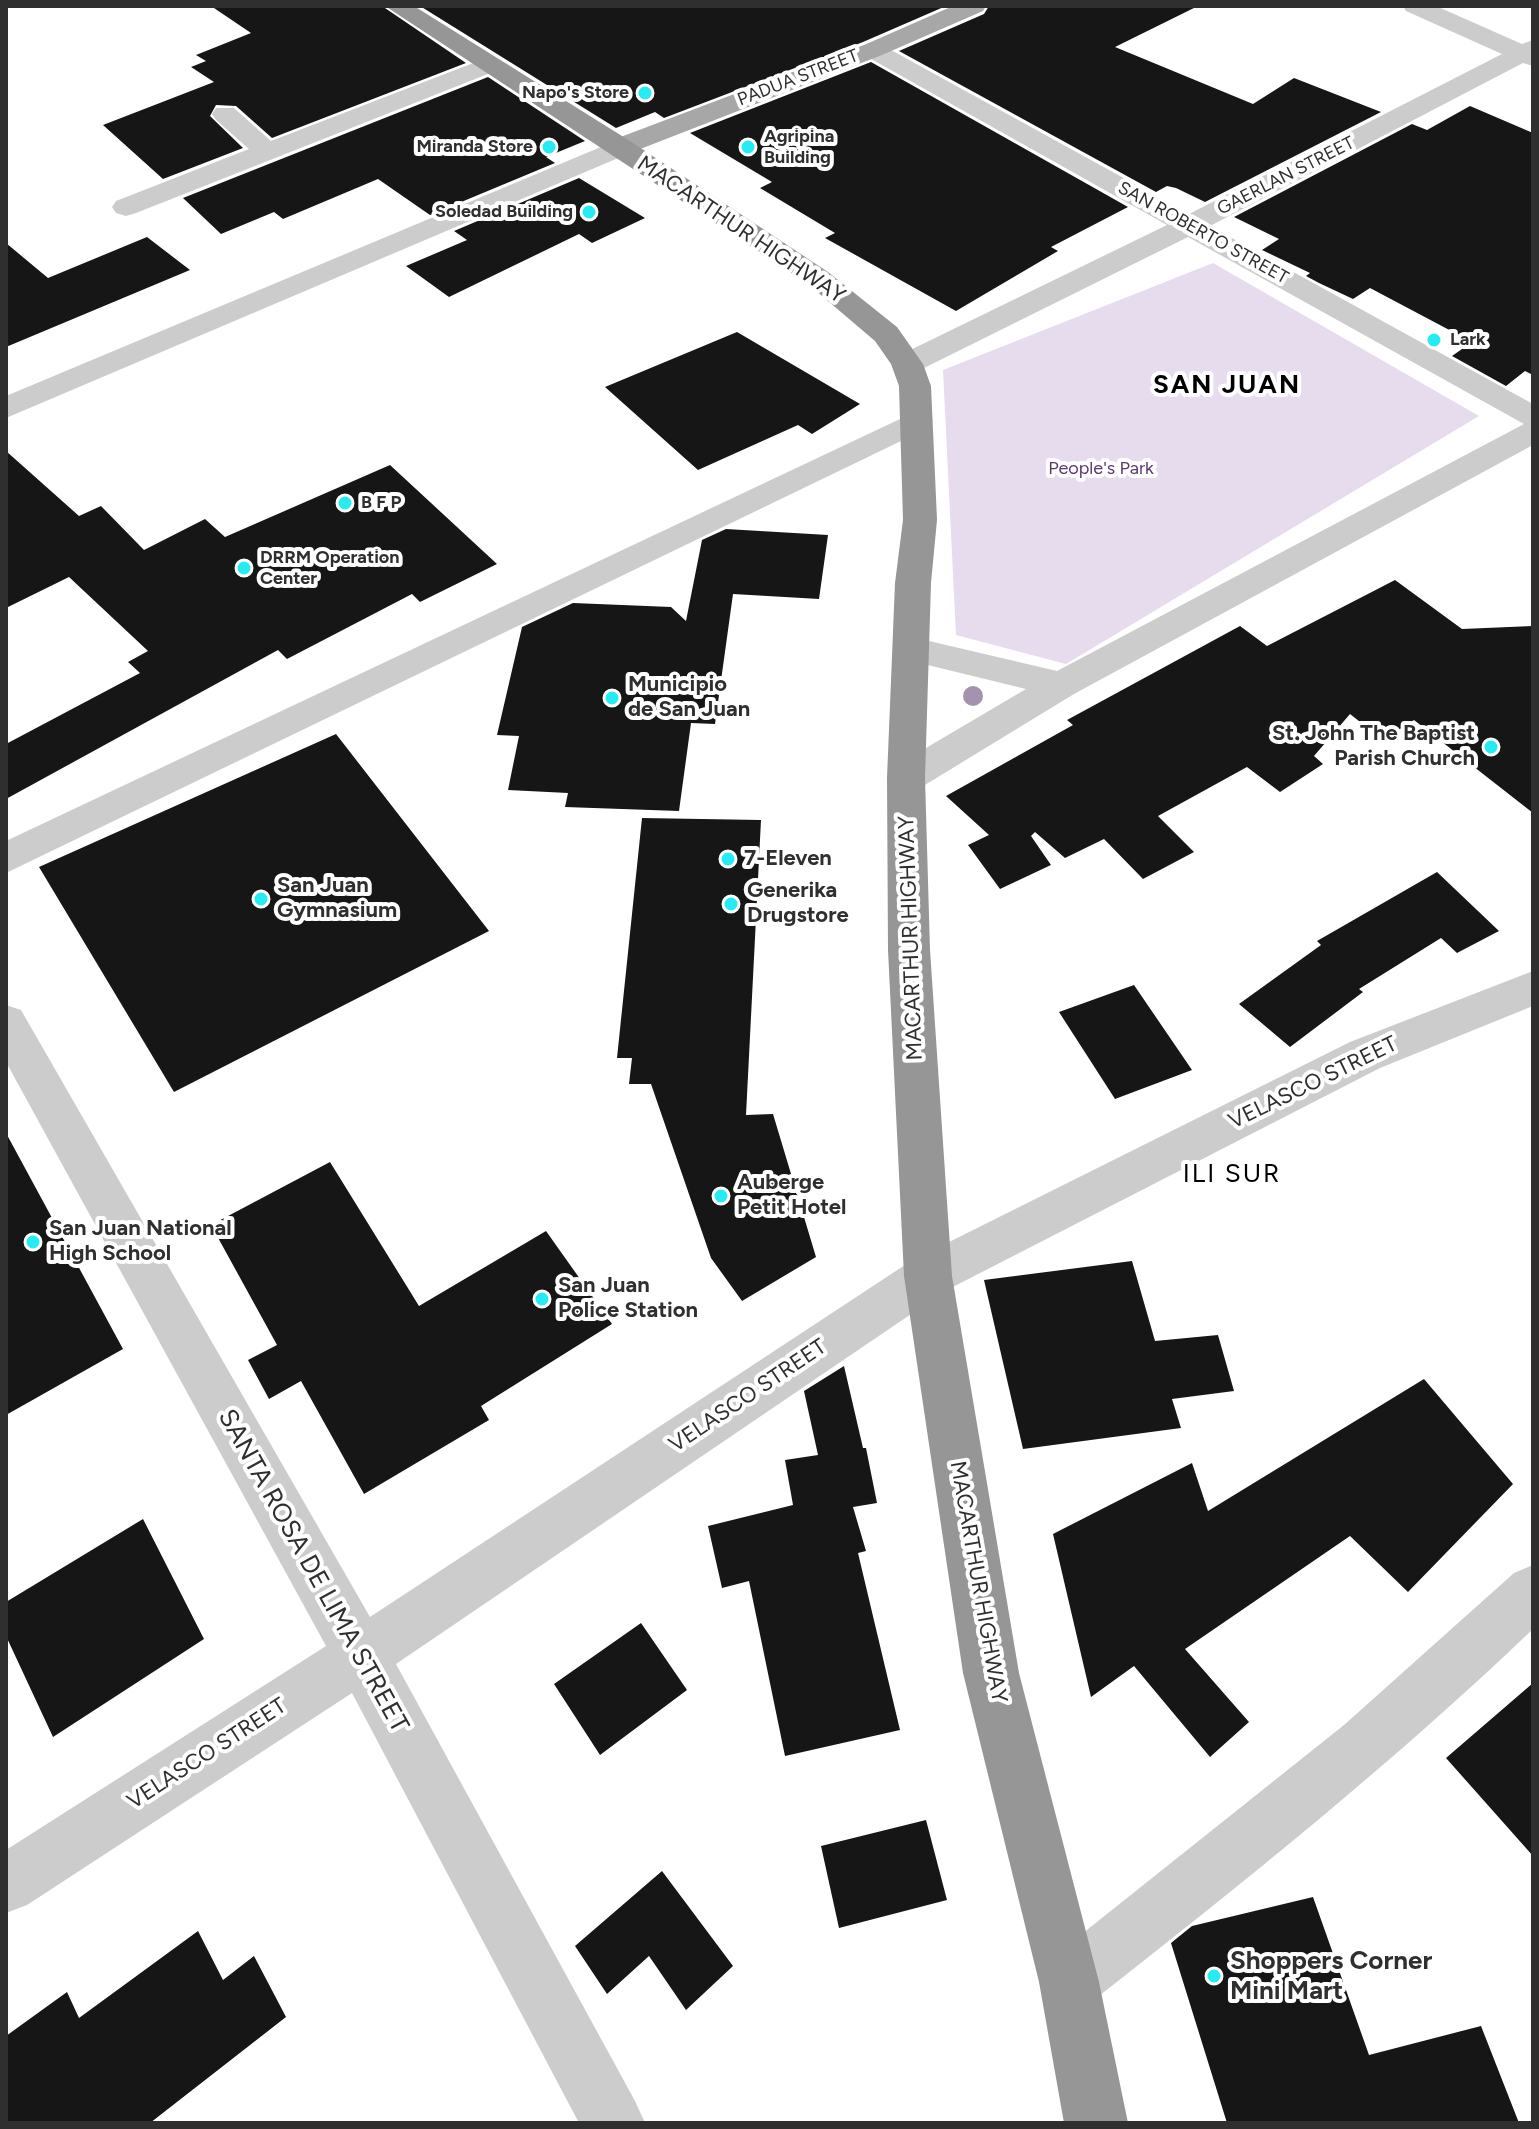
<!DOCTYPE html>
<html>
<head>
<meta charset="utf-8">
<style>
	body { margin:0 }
	#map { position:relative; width:1539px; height:2129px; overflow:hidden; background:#fff; font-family:Figtree,sans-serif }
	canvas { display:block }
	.frame { position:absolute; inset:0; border:8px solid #2f2f2f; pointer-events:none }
</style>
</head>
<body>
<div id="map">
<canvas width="1539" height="2129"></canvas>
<div class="frame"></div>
</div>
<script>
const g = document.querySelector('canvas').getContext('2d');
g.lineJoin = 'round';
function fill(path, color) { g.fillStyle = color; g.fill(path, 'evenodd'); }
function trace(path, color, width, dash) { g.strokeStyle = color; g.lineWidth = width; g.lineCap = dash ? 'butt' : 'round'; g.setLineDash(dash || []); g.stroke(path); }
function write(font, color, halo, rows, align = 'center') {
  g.font = font + ' Figtree,sans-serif'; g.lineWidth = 8; g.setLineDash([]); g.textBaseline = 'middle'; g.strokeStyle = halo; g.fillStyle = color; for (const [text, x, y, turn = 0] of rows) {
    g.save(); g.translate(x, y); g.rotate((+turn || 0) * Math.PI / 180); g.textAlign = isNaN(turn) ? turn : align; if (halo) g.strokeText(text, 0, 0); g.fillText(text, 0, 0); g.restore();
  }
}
fill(new Path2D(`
	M1213 263 1479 416 1066 664 956 635 943 370Z`), '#e6dced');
fill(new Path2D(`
	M211 6H382L466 63 272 138 236 106 216 105 210 116 243 148 163 179 103 125 214 82 191 67 206 61 196 55 251 33Z
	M420 6H946L863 42 664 118 655 112 616 128Z
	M989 6H1198L1115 47 1253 104 1294 78 1381 112 1205 202 1176 188 1167 186 1156 192 899 51 984 14Z
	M871 62 1128 207 1051 247 1058 251 956 311 825 238 835 233 760 188 772 182 690 133Z
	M488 77 585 141 546 157 555 163 430 215 378 179 283 219 274 212 221 234 183 198Z
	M1470 106 1533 133V375L1525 371 1506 386 1452 356 1472 342 1370 288 1353 299 1319 283 1306 276 1310 273 1262 250 1279 239 1234 217 1412 124 1427 130Z
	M579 178 645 218 592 243 579 234 449 297 406 266 467 240 454 231Z
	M147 237 190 270 6 347V243L48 278Z
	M737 332 860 404 812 434 798 425 698 470 605 387Z
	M6 451 79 516 101 506 144 550 205 519 225 537 390 465 497 564 420 602 412 594 287 659 278 650 6 799V744L140 673 128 662 148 651 69 577 6 608Z
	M726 529 828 535 819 599 733 594 715 724 691 723 679 811 565 807 568 793 508 790 519 736 497 735 522 627 573 603 671 607 686 621 702 540Z
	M1395 580 1462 629 1533 626V813L1414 720 1383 740 1350 714 1314 756 1323 764 1280 792 1247 767 1158 816 1194 852 1143 879 1104 839 1065 858 1035 832 1031 836 1051 865 1000 889 968 845 989 835 946 796 1073 725 1067 720 1240 626 1267 646Z
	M336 734 489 931 174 1092 39 867Z
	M642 818 761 820 746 1115 773 1114 816 1257 742 1301 711 1258 651 1084H629L632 1058H617Z
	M1437 872 1499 931 1457 953 1441 938 1359 989 1363 992 1290 1047 1239 1004 1321 945 1317 941Z
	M1134 985 1192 1070 1115 1099 1059 1012Z
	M6 1133 123 1349 6 1415Z
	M330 1162 419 1306 546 1231 612 1324 481 1406 489 1420 364 1494 301 1381 269 1399 248 1360 277 1345 211 1225Z
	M1132 1261 1155 1341 1218 1335 1234 1391 1172 1399 1181 1428 1023 1449 984 1280Z
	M844 1366 863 1448H866L877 1503 853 1507 866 1551 858 1553 900 1730 785 1756 749 1581 722 1588 708 1526 793 1505 785 1460 818 1455 804 1391Z
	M1424 1379 1513 1484 1408 1592 1350 1536 1185 1649 1249 1722 1210 1757 1134 1666 1091 1697 1053 1534 1192 1463 1208 1511Z
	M143 1519 204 1639 53 1737 6 1636V1602Z
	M641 1623 687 1690 600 1755 554 1684Z
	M1533 1683V1856L1446 1758Z
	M926 1820 947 1900 839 1928 821 1846Z
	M662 1871 733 1966 686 2010 649 1956 607 1994 575 1946Z
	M1313 1897 1369 2055 1481 2026 1519 2123H1227L1171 1943 1192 1926Z
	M198 1931 223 1980 254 1956 286 2017 150 2123H6V2036L67 1992 79 2018Z`), '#161616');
fill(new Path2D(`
	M1403 6H1436L1522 44 1533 40V66L1523 63 1210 226 1533 404V445L1074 694 920 788 906 792 892 788 887 778 892 768 1026 689 899 658 894 649 899 640 912 637 1057 671 1524 424 1188 237 918 371 907 373 896 371 891 364 896 357 1167 225 864 55 860 50 864 45H882L1189 214 1502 54 1406 11Z
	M489 57 498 60 502 65 498 70 136 213 126 216 116 213 112 207 116 201 249 149 216 120 212 114 216 108H234L271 141Z
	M620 139 630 141 634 147 630 153 6 418V396Z
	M917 411 928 414 933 421 928 428 6 873V841Z
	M1533 971V1006L1380 1068 945 1291 396 1664 635 2101 645 2123H579L352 1693 27 1905 6 1913V1850L326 1646 6 1062V1005L21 1010 370 1617 911 1261 1350 1042Z
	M1533 1565V1629C1393 1763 1242 1884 1090 2003L1069 2012 1048 2003 1039 1982 1048 1961 1344 1725 1514 1573Z`), '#ccc');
fill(new Path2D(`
	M953 6H986L983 11 882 55 630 153H610L606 147 610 141 864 45Z`), '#a7a7a7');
fill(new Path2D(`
	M385 6H414L630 141 828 272 897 327 923 364 931 386 937 520 931 583 925 778 930 950 952 1276 1019 1673 1099 1982 1128 2123H1064L1039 1982 963 1673 904 1276 888 950 887 778 895 583 903 520 899 386 891 364 875 341 808 284Z`), '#969696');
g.fillStyle = '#a592af';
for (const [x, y] of [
	[973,696]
]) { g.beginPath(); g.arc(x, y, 10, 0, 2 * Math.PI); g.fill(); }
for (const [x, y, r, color] of [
	[645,93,8,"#25ebf2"],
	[549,147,8,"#25ebf2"],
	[748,147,8,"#25ebf2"],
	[589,212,8,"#25ebf2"],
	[1434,340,8,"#25ebf2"],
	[345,503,8,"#25ebf2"],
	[244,568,8,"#25ebf2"],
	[612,698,8,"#25ebf2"],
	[1491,747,8,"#25ebf2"],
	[728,859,8,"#25ebf2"],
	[261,899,8,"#25ebf2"],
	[731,904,8,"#25ebf2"],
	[721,1196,8,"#25ebf2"],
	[33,1242,8,"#25ebf2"],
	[542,1299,8,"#25ebf2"],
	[1214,1976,8,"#25ebf2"]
]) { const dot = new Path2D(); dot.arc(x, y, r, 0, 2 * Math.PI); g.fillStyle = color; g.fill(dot); trace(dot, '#fff', 3); }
write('18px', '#2f2f2f', '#fff', [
	["PADUA STREET",798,78,-21],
	["GAERLAN STREET",1286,176,-27],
	["SAN ROBERTO STREET",1203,233,29]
]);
write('bold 18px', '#2f2f2f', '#fff', [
	["Napo's Store",629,93,"right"],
	["Agripina",764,137],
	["Building",764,158],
	["Miranda Store",533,147,"right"],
	["Soledad Building",573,212,"right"],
	["Lark",1450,340],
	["B F P",361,503],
	["DRRM Operation",260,558],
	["Center",260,579]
], 'left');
write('18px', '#5b396e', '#fff', [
	["People's Park",1101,469]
]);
write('22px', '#2f2f2f', '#fff', [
	["MACARTHUR HIGHWAY",741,230,34],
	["MACARTHUR HIGHWAY",911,938,-92],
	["VELASCO STREET",1313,1083,-26],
	["VELASCO STREET",748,1396,-34],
	["MACARTHUR HIGHWAY",978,1582,80],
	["VELASCO STREET",207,1754,-33]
]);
write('bold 22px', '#2f2f2f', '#fff', [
	["Municipio",628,685],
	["de San Juan",628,710],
	["St. John The Baptist",1475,734,"right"],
	["Parish Church",1475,759,"right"],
	["7-Eleven",744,859],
	["San Juan",277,886],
	["Gymnasium",277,911],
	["Generika",747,891],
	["Drugstore",747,916],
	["Auberge",737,1183],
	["Petit Hotel",737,1208],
	["San Juan National",49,1229],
	["High School",49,1254],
	["San Juan",558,1286],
	["Police Station",558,1311]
], 'left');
g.letterSpacing = '2px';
write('bold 26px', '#000', '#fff', [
	["SAN JUAN",1227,385]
]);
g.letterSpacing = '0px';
g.letterSpacing = '2px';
write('26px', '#000', '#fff', [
	["ILI SUR",1232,1174]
]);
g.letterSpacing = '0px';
write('26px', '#2f2f2f', '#fff', [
	["SANTA ROSA DE LIMA STREET",313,1571,61]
]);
write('bold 26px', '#2f2f2f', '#fff', [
	["Shoppers Corner",1230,1961],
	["Mini Mart",1230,1991]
], 'left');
</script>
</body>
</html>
